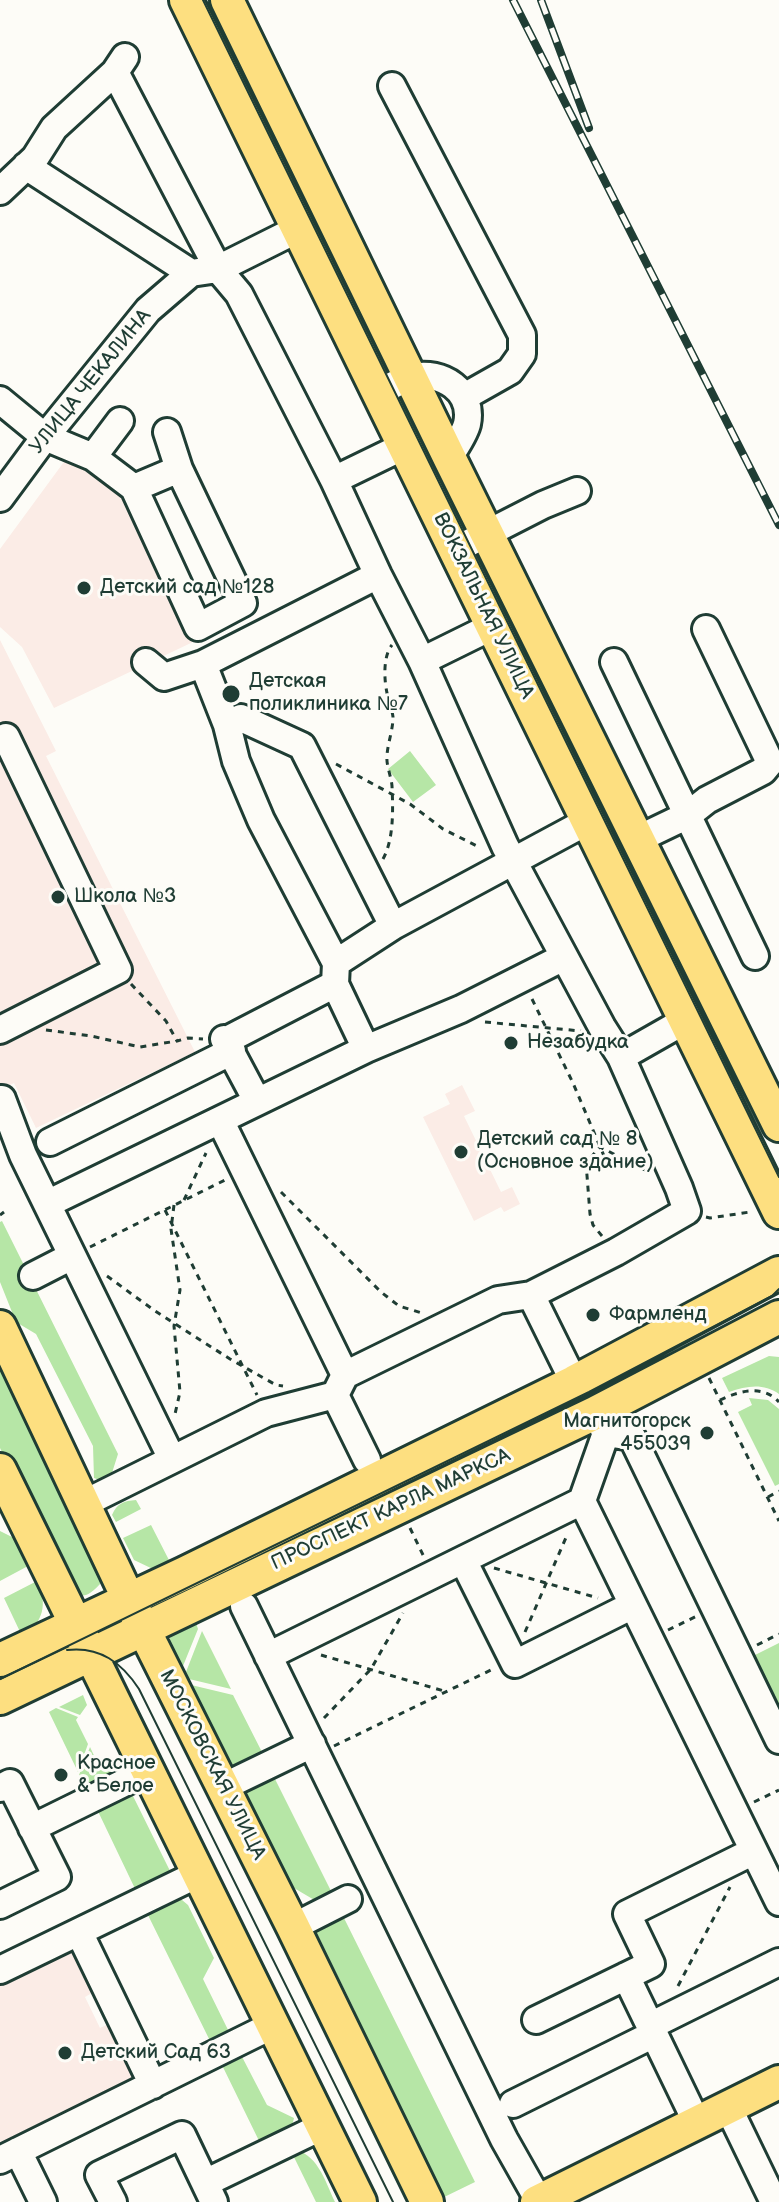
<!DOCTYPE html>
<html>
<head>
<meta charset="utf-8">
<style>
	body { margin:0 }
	canvas { display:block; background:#fdfcf7 }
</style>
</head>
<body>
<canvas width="779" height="2202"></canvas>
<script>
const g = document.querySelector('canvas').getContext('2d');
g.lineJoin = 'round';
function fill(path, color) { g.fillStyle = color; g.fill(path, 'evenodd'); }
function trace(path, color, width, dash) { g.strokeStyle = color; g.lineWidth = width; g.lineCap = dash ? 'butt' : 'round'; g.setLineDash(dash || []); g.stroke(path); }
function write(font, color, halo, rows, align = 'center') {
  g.font = font + ' "Balsamiq Sans",sans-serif'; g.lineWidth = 6; g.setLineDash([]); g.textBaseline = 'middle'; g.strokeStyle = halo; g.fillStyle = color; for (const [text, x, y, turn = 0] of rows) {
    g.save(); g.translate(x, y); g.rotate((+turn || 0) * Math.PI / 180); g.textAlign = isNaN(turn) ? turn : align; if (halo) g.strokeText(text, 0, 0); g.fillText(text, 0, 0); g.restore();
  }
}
fill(new Path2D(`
	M69 455 126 493 193 642 54 708 22 647 0 627V549Z
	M0 640 56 751 46 756 195 1052 36 1128 14 1083 0 1090Z
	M462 1085 475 1111 464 1116 501 1192 512 1187 520 1204 504 1212 501 1207 474 1221 423 1117 450 1104 445 1094Z
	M75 1941 99 1989 85 1997 100 2028 115 2021 143 2077 0 2147V1978Z`), '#fbece6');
fill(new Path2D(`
	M410 751 436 785 413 802 388 769Z
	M2 1221 118 1454 111 1476 102 1481 94 1478 93 1446 36 1334 16 1322 0 1282V1222Z
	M769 1356 779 1357V1394C763 1383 747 1386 729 1392L722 1378Z
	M0 1362 100 1573V1584C90 1595 81 1601 68 1590L0 1448Z
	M749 1398 768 1400 779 1409V1484L775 1486 738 1412 752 1405Z
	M136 1500 141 1509 116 1522 112 1515C117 1503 124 1501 136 1500Z
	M151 1525 171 1564 155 1570 134 1560 123 1538Z
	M0 1531 14 1538 28 1566 0 1581Z
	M37 1581C48 1603 44 1623 22 1636L4 1598Z
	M194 1617 198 1629 183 1666 173 1672 168 1651 171 1633Z
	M202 1631 231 1689 189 1679 186 1672Z
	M779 1643V1715L751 1657Z
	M187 1684 233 1695 265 1758 232 1774Z
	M83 1695 87 1705 80 1715 59 1707Z
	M56 1708 78 1717 76 1720 88 1744 78 1772 49 1712Z
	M90 1747 99 1766 119 1768 118 1773 89 1794 79 1775Z
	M270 1769 333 1895 316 1901 294 1888 272 1872 237 1793Z
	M127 1792 133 1796 171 1873 139 1897 94 1803Z
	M176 1895 188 1905 214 1958 203 1979 233 2040 214 2049 144 1907Z
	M340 1910 475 2182 436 2201 351 2030 355 2011 312 1924Z
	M239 2051 267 2105 294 2118C291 2135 276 2140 263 2149L220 2061Z
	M290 2149C317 2151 325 2181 335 2202H316Z`), '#b6e6a6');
const minor = new Path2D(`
	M392 86 522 335V354L510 371 464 397
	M26 166 191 273 218 269 298 229
	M0 191 35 158 54 128 115 72 125 57
	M378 393C389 388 400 380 412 377 442 370 474 391 467 424 464 435 455 448 449 457
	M0 400 45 437 93 457 120 421
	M167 432 179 469 243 603 198 627 134 488 179 469
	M93 457 134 488
	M334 480 404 446
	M0 498 45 437 148 310 191 273
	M455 550 543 505 577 491
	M422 661 493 626
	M146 662 164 677 203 664 378 575
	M614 662 755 956
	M203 664 227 725 236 761 261 820 336 963 335 984 366 1049
	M227 725 241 718 302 746 393 926
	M0 740 6 737 118 970 0 1030
	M638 839 688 815 707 800 763 771 768 765 767 756 706 629
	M336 963 393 926 588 821
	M224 1039 257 1101
	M225 1041 335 984
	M621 1057 686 1020
	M0 1100 2 1099 23 1155 172 1459
	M220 1120 345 1375
	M50 1142 232 1051
	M47 1204 366 1049 461 1009 564 957
	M33 1276 72 1256
	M531 1295 574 1382
	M335 1395 367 1460
	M599 1420 606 1433 632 1437 779 1740
	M582 1501 779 1902
	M83 1504 266 1413 335 1395 345 1375 498 1300 531 1295 616 1252 687 1211 679 1188 621 1057 602 1027 505 846 422 661 378 575 334 480 239 294 218 269 115 72
	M463 1560 515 1664 633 1605
	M244 1606 504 2139 539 2201
	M268 1656 582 1501 606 1433
	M223 1787 312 1744
	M0 1788 10 1783 57 1877 0 1905
	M32 1828 148 1771
	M293 1927 348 1899
	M79 1932 153 2085
	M0 1970 198 1874
	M626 1976 697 2123
	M536 2020 651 1964 627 1914 754 1851
	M650 2026 779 1962
	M513 2104 654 2034
	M728 2107 772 2198
	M18 2151 43 2202
	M0 2160 273 2025
	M205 2183 323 2126
	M113 2202 99 2175 182 2135 214 2202`);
const major = new Path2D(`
	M186 0 779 1212
	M227 0 449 457 779 1125
	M0 1327 128 1598 293 1927 427 2202
	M0 1470 360 2202
	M0 1660 185 1573 574 1382 779 1273
	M0 1698 595 1413 779 1317
	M537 2202 779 2082`);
trace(minor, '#1f3d34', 32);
trace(major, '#1f3d34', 38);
trace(new Path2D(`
	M336 764 410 804 443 829 481 848
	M383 859C394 839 393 809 392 786 391 775 386 766 387 755 388 742 393 730 393 717 392 708 388 702 387 693 384 679 383 656 392 645
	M131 984 166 1021 177 1041 188 1038 203 1039
	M532 999 573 1083 610 1170
	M485 1022 581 1031
	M46 1030 91 1036 140 1047 177 1041
	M281 1192 381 1292 399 1306 422 1313
	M184 1200 206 1153
	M174 1205 171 1229 180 1290 174 1326 180 1392 175 1414
	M165 1210 257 1395
	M0 1215 4 1212
	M706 1217 710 1218 750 1212
	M602 1236 593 1225 590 1214 586 1163 600 1147 647 1171
	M90 1247 227 1179
	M107 1276 155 1311 230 1359 276 1385 283 1386
	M709 1378 779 1521
	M720 1400C739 1391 763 1384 779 1402
	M768 1497 779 1491
	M410 1528 424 1557
	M494 1568 598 1598
	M668 1630 697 1616
	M525 1632 568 1533
	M757 1645 779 1634
	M321 1655 444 1691
	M324 1718 371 1669 403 1613
	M334 1746 493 1669
	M754 1802 779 1790
	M678 1986 730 1887`), '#1f3d34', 3, [6, 6]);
trace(minor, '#fdfcf7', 26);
trace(major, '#fddf80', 32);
trace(new Path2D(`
	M203 0 779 1177
	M67 1650C100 1646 122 1663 139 1689L393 2202
	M0 1679 589 1392 772 1296 779 1289`), '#1f3d34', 2);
const rail = new Path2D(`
	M513 0 779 525
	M541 0 589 128`);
trace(rail, '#1f3d34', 8);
trace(rail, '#fdfcf7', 5, [15]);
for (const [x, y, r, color] of [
	[84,588,8,"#1f3d34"],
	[231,694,10,"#1f3d34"],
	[58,897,8,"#1f3d34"],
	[511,1043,8,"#1f3d34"],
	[461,1152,8,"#1f3d34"],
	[593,1315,8,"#1f3d34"],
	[707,1433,8,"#1f3d34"],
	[61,1775,8,"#1f3d34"],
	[65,2053,8,"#1f3d34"]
]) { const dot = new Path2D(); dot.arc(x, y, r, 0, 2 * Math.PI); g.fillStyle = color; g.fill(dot); trace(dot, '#fdfcf7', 3); }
write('20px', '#1f3d34', '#fdfcf7', [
	["УЛИЦА ЧЕКАЛИНА",91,382,-51],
	["ВОКЗАЛЬНАЯ УЛИЦА",483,606,64],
	["ПРОСПЕКТ КАРЛА МАРКСА",391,1510,-25],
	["МОСКОВСКАЯ УЛИЦА",212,1765,63]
]);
write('20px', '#1f3d34', '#fdfcf7', [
	["Детский сад №128",100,588],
	["Детская",249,682],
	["поликлиника №7",249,705],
	["Школа №3",74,897],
	["Незабудка",527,1043],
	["Детский сад № 8",477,1140],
	["(Основное здание)",477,1163],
	["Фармленд",609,1315],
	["Магнитогорск",691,1422,"right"],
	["455039",691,1445,"right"],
	["Красное",77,1764],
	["& Белое",77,1787],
	["Детский Сад 63",81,2053]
], 'left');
</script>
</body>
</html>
